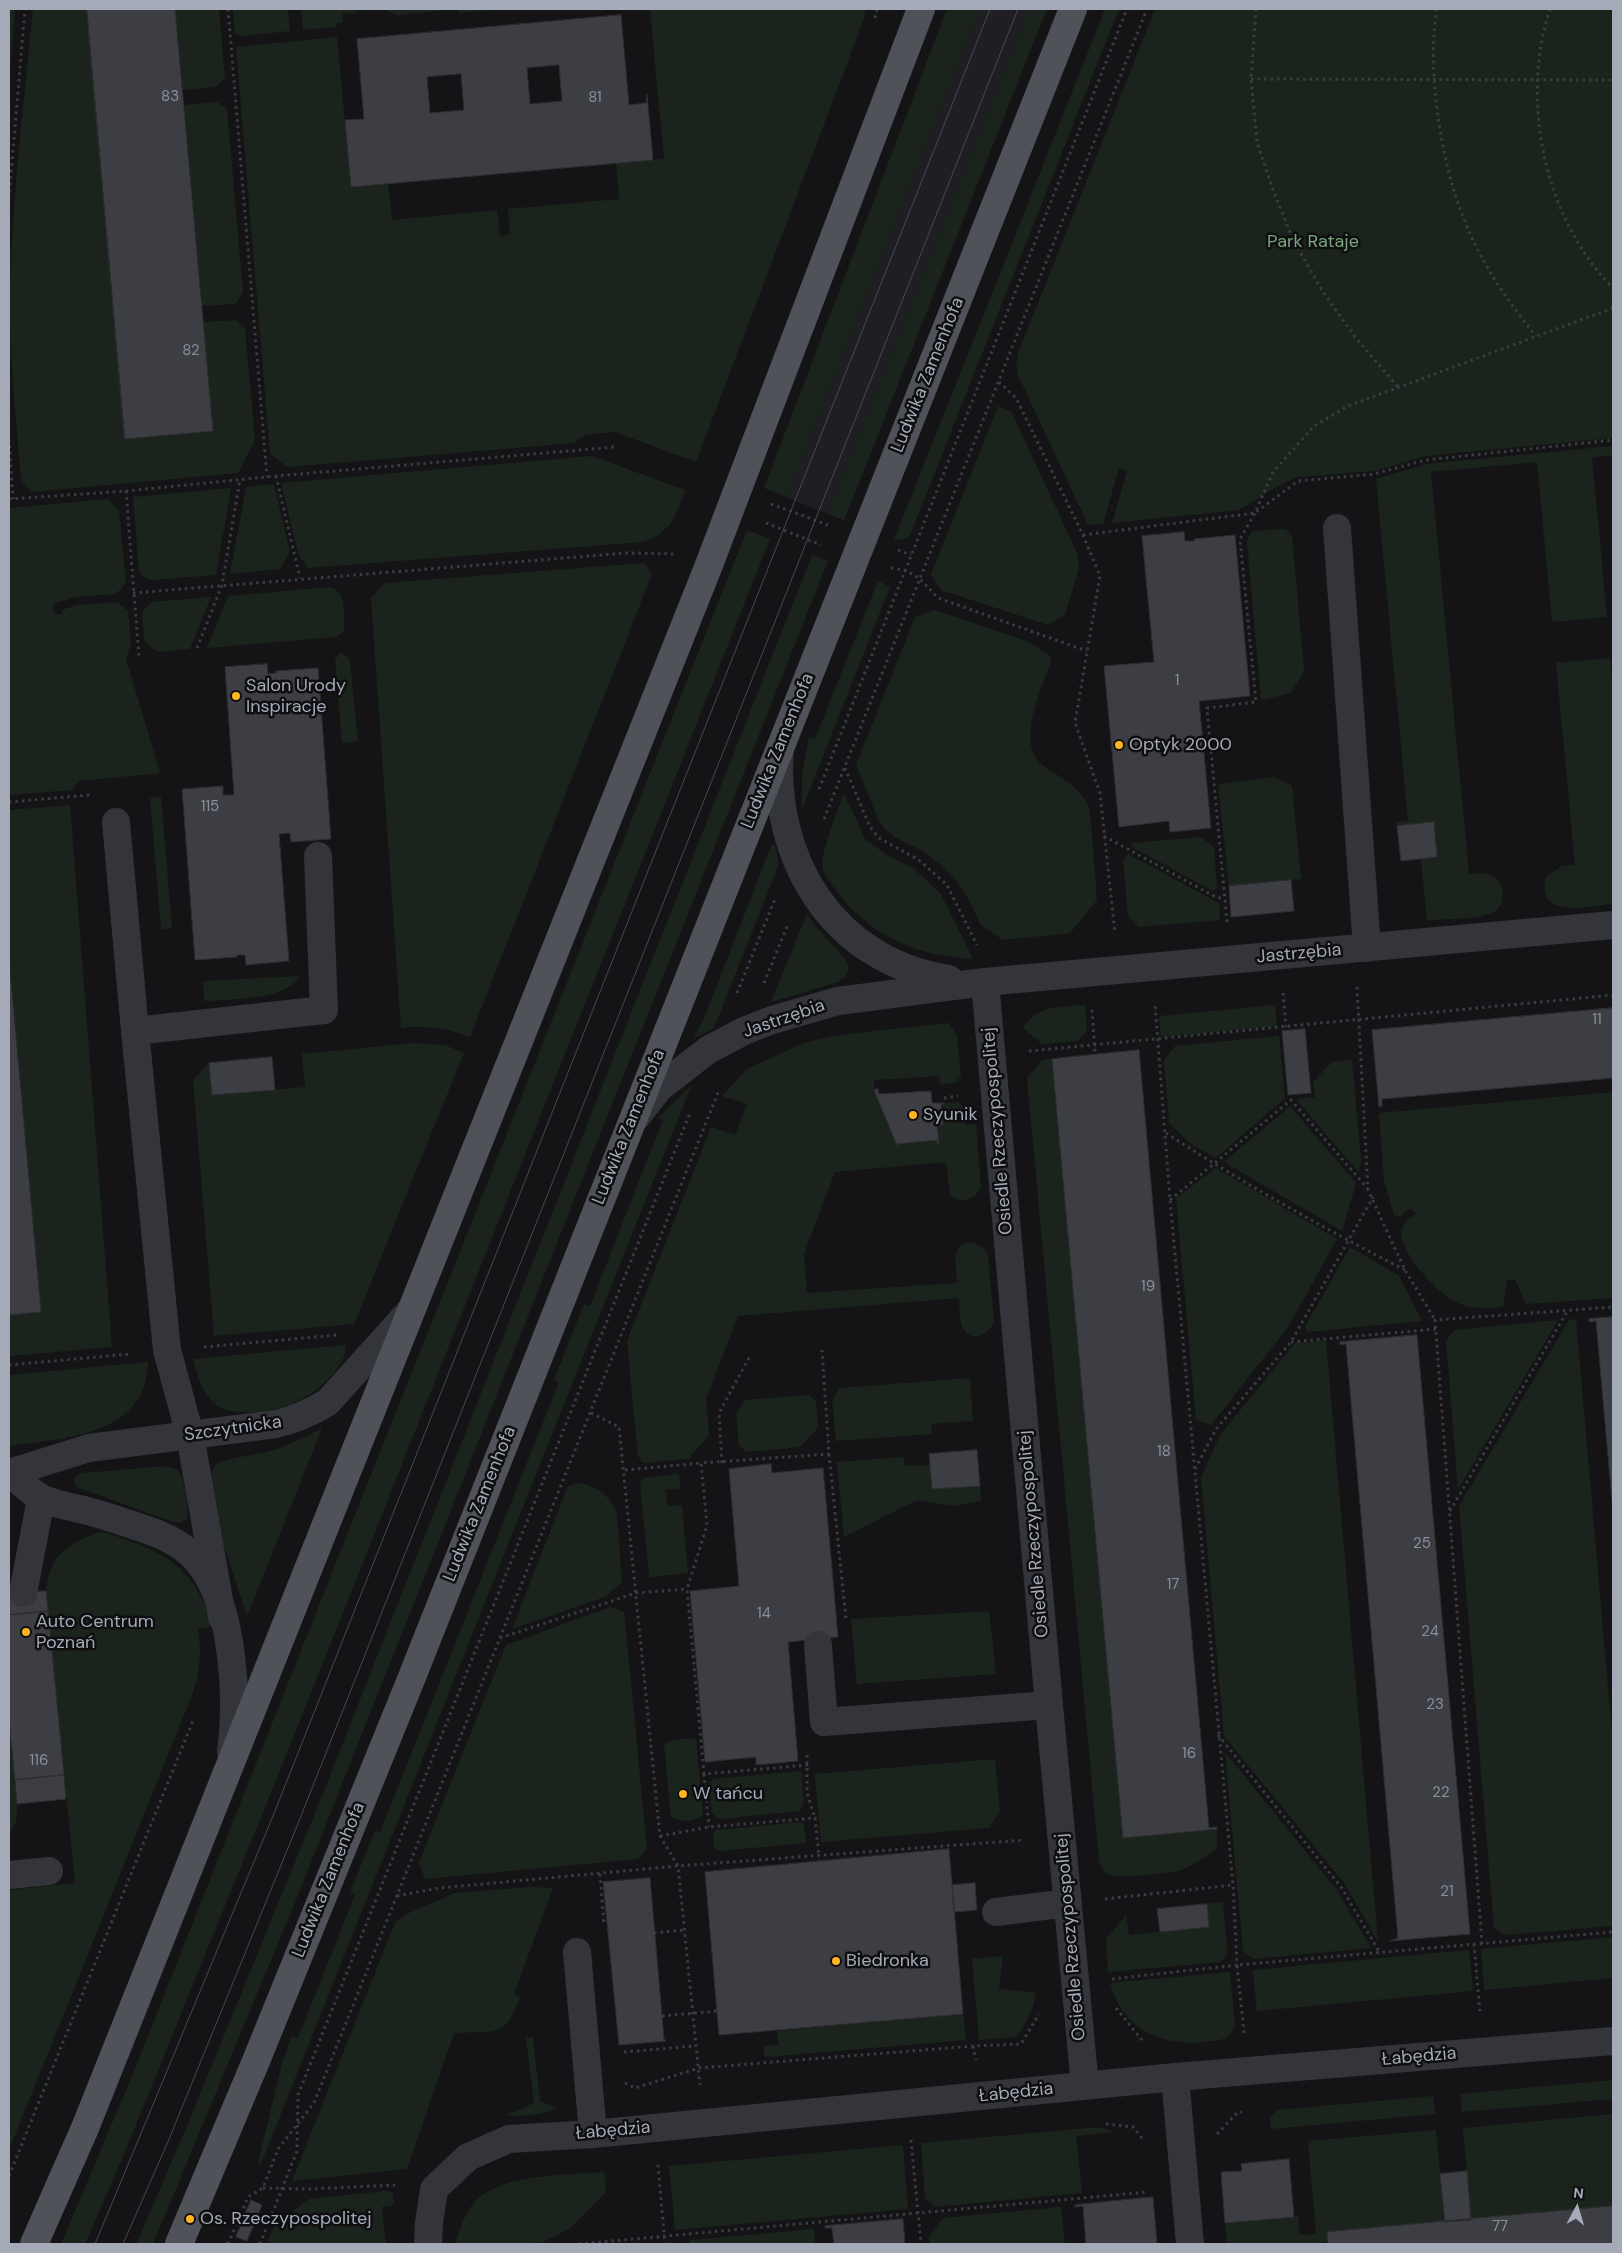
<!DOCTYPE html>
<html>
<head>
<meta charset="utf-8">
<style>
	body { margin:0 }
	#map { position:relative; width:1622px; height:2253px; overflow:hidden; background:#141416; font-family:"DM Sans",sans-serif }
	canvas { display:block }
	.frame { position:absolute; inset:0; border:10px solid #a4aab7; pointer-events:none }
	.north { position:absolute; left:1552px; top:2183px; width:50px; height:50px; -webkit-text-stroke:4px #0f0f11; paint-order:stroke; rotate:6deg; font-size:14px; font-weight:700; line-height:20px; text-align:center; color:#a4aab7 }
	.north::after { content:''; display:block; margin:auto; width:18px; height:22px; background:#a4aab7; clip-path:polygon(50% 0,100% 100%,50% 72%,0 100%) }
</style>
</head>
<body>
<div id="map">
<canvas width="1622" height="2253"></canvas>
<div class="frame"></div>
<div class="north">N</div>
</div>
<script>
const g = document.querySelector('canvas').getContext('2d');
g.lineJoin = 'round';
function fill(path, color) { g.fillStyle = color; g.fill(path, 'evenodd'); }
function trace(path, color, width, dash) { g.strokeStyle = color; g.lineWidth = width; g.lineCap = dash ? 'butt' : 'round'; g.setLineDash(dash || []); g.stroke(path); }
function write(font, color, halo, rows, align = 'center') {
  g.font = font + ' "DM Sans",sans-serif'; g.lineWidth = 5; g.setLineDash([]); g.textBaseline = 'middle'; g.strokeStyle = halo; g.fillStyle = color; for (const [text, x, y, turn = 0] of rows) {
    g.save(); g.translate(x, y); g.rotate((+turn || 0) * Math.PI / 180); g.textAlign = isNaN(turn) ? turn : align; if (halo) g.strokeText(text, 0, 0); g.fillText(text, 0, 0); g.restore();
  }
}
fill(new Path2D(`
	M980 9H1029L828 514 786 497Z`), '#1f1f23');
fill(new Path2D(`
	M9 9H15L9 83Z
	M33 9H87L125 439 213 431 203 322 236 320 245 328 255 440 238 473 32 492 21 480C16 415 8 349 10 284 13 192 24 100 33 9Z
	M175 9H219L225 78 216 87 183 90Z
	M233 9H288L290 31 242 36 235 34Z
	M301 9H355L356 13 342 14 343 22 336 23 337 27 303 30Z
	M383 9H505L458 13 457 9 398 15Z
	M650 9H864L865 16 696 462 615 432 585 435 574 443 288 467 270 454 236 47 337 37 351 187 388 184 392 220 497 210 500 236 510 234 508 209 619 199 616 163 664 159Z
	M947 9H980L786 497 764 488Z
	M1029 9H1047L844 520 828 514Z
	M1105 9H1119L910 535 906 539 894 540Z
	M1155 9H1613V438L1425 456 1375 471 1298 477 1280 485 1239 510 1112 523 1127 471 1119 468 1103 524 1088 525 1018 375 1016 364 1019 351Z
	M217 102 227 109 243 292 235 304 202 306 184 105Z
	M998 406 1011 411 1078 555 1079 568 1065 615 1048 625 941 590 931 574Z
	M1613 446V455L1592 457 1607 617 1552 622 1537 462 1431 472 1469 874C1476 874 1485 872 1492 876 1505 882 1507 905 1494 912 1478 920 1445 919 1427 920L1421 858 1437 857 1434 823 1397 826V822L1408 821 1376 479 1427 464Z
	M592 456 685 490C676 515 671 533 643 542L308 568 298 553 281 483Z
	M274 484 290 552 280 569 230 574 246 487Z
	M231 488 216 575 151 580 143 577 139 572 133 497Z
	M107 499 119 510 126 583 116 594 76 597 53 604 54 614H62V610L77 605 117 602 128 611 131 643 126 659 160 773 79 781 72 790 9 795V508Z
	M1285 529 1292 535 1304 671 1291 693 1261 700 1247 541 1252 531Z
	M747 530 770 539 291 1743 125 2152 85 2244H61L127 2088Z
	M812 555 828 561 296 1900 153 2244H136L187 2126 322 1796Z
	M644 563 652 574 470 1037C448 1028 425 1025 401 1028L371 598 385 583Z
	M878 581 890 587 802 809V773L809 737 815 739Z
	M331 587C348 593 343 616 344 631L336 637 207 648 228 596Z
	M211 597 190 649 157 652 144 641 142 612 152 602Z
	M935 610 1029 642 1049 655 1051 661C1042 688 1018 737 1038 761 1044 768 1056 773 1063 779 1076 788 1085 795 1090 811L1097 900 1070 933 1003 940 981 925 969 900 956 880 941 865 921 850 895 837 886 830 879 821 856 765 915 617Z
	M341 652 350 660 358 741 342 743 335 660Z
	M1610 658 1613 692V904C1589 906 1535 920 1546 877L1562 866 1575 865 1556 663Z
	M1275 777 1292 786 1301 879 1229 886 1218 784Z
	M844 793 865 839 887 855 913 868 941 894 973 959C920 956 876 939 842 898 836 890 826 879 823 869 819 855 839 807 844 793Z
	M161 797 172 928 161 929 150 798Z
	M70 805 112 1347 9 1356V1315L41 1312 9 959V810Z
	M1201 837 1214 847 1217 888 1213 891 1132 847 1131 843Z
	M772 844 775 846 779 864 714 1028 697 1037 694 1035 702 1023Z
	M1128 854 1219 903 1220 916 1219 920 1139 927 1128 916 1123 859Z
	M807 914C813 923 820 931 827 939 838 952 862 968 838 982L771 1002Z
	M300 976C285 1001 230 999 204 1001L203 981Z
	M1085 1005 1087 1031 1078 1041 1042 1044 1023 1028C1038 1005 1059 1007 1085 1005Z
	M1275 1005 1277 1026 1161 1037 1159 1016Z
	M948 1023 957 1035 961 1076 955 1083 940 1084 939 1076 874 1080V1090L897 1144 937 1140 939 1144 937 1125 943 1124 941 1105 945 1103 958 1102 965 1108 966 1125 976 1124 981 1188C975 1197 970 1200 959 1201L950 1194 946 1162 835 1172 804 1254 807 1293 957 1283C957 1274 953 1260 957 1251 964 1235 982 1244 988 1255L994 1321C989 1336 970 1344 962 1326 959 1318 960 1307 959 1298L738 1316 706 1399 709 1435 688 1459 643 1463 638 1456 627 1341 711 1127 735 1135 747 1104 722 1096 747 1069 804 1043 834 1036 864 1032Z
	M1279 1036 1285 1098 1216 1158 1190 1143 1169 1123 1164 1061 1175 1046Z
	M413 1043 445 1045 464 1053 354 1324 214 1336 193 1080 209 1063 212 1095 305 1087 302 1054Z
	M1052 1059 1123 1838 1217 1829V1848C1207 1855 1196 1864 1184 1869 1173 1873 1121 1879 1111 1875 1104 1872 1102 1867 1099 1861L1027 1078 1042 1060Z
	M1352 1060 1361 1159 1359 1173 1296 1099 1315 1097 1313 1082 1332 1062Z
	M691 1086 261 2164 258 2163 282 2063 292 2036 298 2038 355 1895 350 1892 375 1831 380 1832 559 1382 554 1380 584 1304 590 1306 663 1120 658 1118Z
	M1613 1092V1298L1526 1304 1515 1279 1507 1280 1503 1307C1487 1308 1469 1310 1454 1301 1438 1293 1394 1247 1402 1228 1404 1222 1411 1218 1416 1214L1410 1208 1400 1216 1394 1215 1384 1181 1379 1113Z
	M1290 1106 1356 1183 1342 1231 1224 1162Z
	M1216 1168 1337 1239 1288 1327 1211 1425 1196 1420 1176 1198Z
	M1350 1247 1399 1276 1422 1321 1308 1332 1305 1327Z
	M1576 1319 1613 1745V1926L1504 1935 1494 1928 1459 1506 1569 1320Z
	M1558 1320 1458 1490 1446 1340 1455 1330Z
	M1326 1340 1378 1942 1345 1884 1224 1736 1201 1478 1220 1435 1295 1343Z
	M346 1345C345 1351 344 1359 341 1363 320 1395 284 1413 247 1412 235 1412 223 1411 214 1403 202 1393 197 1374 193 1359Z
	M148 1362C147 1436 64 1438 9 1446V1375Z
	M970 1378 973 1421 931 1424 932 1434 836 1441 832 1400 840 1388Z
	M809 1395 816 1401 818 1428 800 1447 747 1452 739 1446 736 1414 745 1400Z
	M322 1428 247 1616 224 1546 211 1482C211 1476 211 1469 217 1464 223 1459 265 1453 277 1449 293 1443 308 1436 322 1428Z
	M904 1457 905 1466 930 1465 932 1489 980 1486 981 1501 954 1506 917 1500 844 1537 837 1462Z
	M165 1466C170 1467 176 1468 179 1472 185 1480 189 1510 187 1519L181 1522H173L79 1488 75 1485 74 1480 77 1475 83 1473Z
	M679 1474 680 1488 666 1490 667 1506 682 1505 688 1573 649 1577 640 1482 644 1478Z
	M577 1483C592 1484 608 1494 615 1508 619 1517 620 1568 622 1582L605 1597 512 1629 568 1486Z
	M99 1532C110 1533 121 1538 132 1542 179 1559 197 1579 213 1626L198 1629C202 1654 200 1674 191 1698L9 2150V1890L75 1883 46 1591C50 1555 67 1544 99 1532Z
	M610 1607 624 1612 647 1848 638 1859 425 1879 419 1863 506 1645Z
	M989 1611 996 1674 857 1684 851 1619Z
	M9 1720 17 1810 16 1822 9 1835Z
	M696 1738 703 1814C694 1824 683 1822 671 1817L664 1744 673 1740Z
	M1225 1752 1337 1890 1371 1948 1253 1959 1243 1951Z
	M995 1759 1000 1812 989 1828 821 1842 815 1774Z
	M801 1771 804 1804 800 1811 719 1819 712 1813 709 1783 714 1779Z
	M800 1822 804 1825 806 1843 720 1851 714 1847 713 1834 716 1830Z
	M531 1887 553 1888 514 1994 520 1997C504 2041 495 2030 454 2033L407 2169 292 2181 395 1923 407 1914 455 1893Z
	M1223 1902 1227 1947V1955L1221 1962 1108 1972 1106 1938 1126 1916 1129 1935 1209 1927 1207 1904Z
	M1613 1937V1978L1484 1990 1481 1949Z
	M1469 1950 1473 1991 1257 2011 1253 1970Z
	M1003 1956 999 1989 1036 1993C1033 2011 1027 2023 1016 2037L979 2040 972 1959Z
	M1230 1972 1235 2025C1230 2041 1219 2040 1205 2042 1159 2046 1123 2029 1110 1983Z
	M963 2014 966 2040 765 2057 763 2046 779 2045 777 2031Z
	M533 2037 540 2101 558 2108C541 2115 525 2117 507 2115L534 2103 526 2038Z
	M1613 2080V2099L1462 2112 1460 2094Z
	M1433 2096 1435 2114 1271 2129 1270 2117 1277 2110Z
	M1613 2114V2206L1471 2220 1463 2128Z
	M1089 2128H1103L1114 2132 1076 2136 1082 2193 934 2207 925 2198 921 2143Z
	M1436 2130 1445 2222 1327 2232 1328 2242 1310 2244H1227L1225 2223 1298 2216 1300 2235 1316 2234 1308 2141Z
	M903 2145 908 2209 675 2230 669 2166Z
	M604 2172 606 2192 569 2229 543 2242 515 2244H455C459 2232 463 2219 470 2208 494 2172 565 2176 604 2172Z
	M386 2191 393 2193 394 2205 382 2207 386 2244H267L275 2224 309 2199Z
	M1061 2207 1065 2244H930L929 2236 943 2218Z
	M814 2229 815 2244H689L691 2240Z`), '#1b241c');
const building = new Path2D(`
	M87 9H175L213 431 125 439Z
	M621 15 629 105 646 103 647 94 653 160 351 187 345 120 364 119 357 39ZM559 65 562 101 530 104 527 68ZM461 74 464 110 430 113 427 77Z
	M1184 532 1185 541H1194V539L1235 535 1250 696 1199 701 1211 828 1170 832 1169 821 1119 827 1104 666 1154 662 1142 536Z
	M267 664 268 674 276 673V671L318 668 331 839 291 842 290 833 279 834 289 961 246 965 245 955H237V957L195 960 182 789 223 786V795H234L225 667Z
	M1434 822 1437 857 1401 861 1397 826Z
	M1291 880 1294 911 1231 917 1229 886Z
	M9 959 41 1312 9 1315Z
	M1613 1008V1078L1382 1099V1106L1379 1107 1372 1030Z
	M1305 1029 1311 1093 1288 1095 1282 1031Z
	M1139 1050 1209 1828 1217 1827V1829L1123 1838 1052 1059Z
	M272 1057 275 1090 212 1095 209 1063Z
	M878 1089 879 1094 931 1091 932 1103H945L941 1105 943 1125H937L939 1144H937V1140L897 1144 898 1148 874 1090Z
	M1613 1317V1512L1596 1321 1589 1322V1319Z
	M1417 1335 1470 1934 1390 1941 1398 1938 1346 1344 1340 1345V1342Z
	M977 1450 980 1486 932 1489 929 1454Z
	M771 1464 772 1473 823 1468 838 1637 788 1642 798 1761 756 1765V1757L705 1762 690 1591 739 1586 729 1469Z
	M46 1591 48 1611 9 1615V1594Z
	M48 1611 64 1775 15 1780 9 1720V1615Z
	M64 1775 66 1799 17 1804 15 1780Z
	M949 1849 963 2014 719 2035 705 1872Z
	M650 1878 664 2039 666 2041 619 2045 603 1882Z
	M975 1883 977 1910 954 1912 952 1885Z
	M1207 1904 1209 1927 1160 1932 1157 1909Z
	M1289 2159 1294 2217 1225 2223 1221 2172 1242 2171 1241 2164Z
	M1467 2171 1471 2220 1445 2222 1440 2174Z
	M1153 2197 1157 2244H1086L1083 2206 1075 2207V2205Z
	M251 2200 262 2205 247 2241 236 2237Z
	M1613 2206V2244H1328L1327 2232Z
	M903 2219 905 2244H834L832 2228H825V2226Z`);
fill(building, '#3d3e43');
trace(building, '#2d2d32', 1);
trace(new Path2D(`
	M228 9 267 477
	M1256 9 1251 79 1257 142 1273 190 1294 242 1323 292 1355 337 1398 387
	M1437 9C1426 68 1441 163 1464 219 1480 261 1507 301 1536 336
	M1550 9C1520 100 1544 219 1613 288
	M875 18 877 9
	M1251 79 1613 80
	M9 198 25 9
	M999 382 1016 398 1083 535 1100 576 1075 723 1100 793 1115 933
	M9 439 13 499
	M276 476 300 578
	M126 491 139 657
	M9 499 126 491 276 476 615 447
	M771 504 828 525
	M766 523 821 545
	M1083 535 1255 513 1298 481 1374 474 1426 460 1613 440
	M898 550 911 555
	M891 568C915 570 923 582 938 598L1087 651
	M133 593 626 553 674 554
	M197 648 222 585 240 479
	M845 768 870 827 879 838 919 860 947 885 977 945
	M819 789 1127 9
	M9 802 90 795
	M824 819 1147 9
	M1104 836 1212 895 1225 900
	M1227 922 1207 708 1256 702 1240 539 1255 513 1273 472 1314 426 1348 406 1613 308
	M764 983 788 924
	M1357 987 1368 1190 1405 1270 1435 1320
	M737 993 775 899
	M1283 993 1286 1027
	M1092 1010 1095 1052
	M1029 1051 1613 995
	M944 1098 958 1096
	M1166 1133C1243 1183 1323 1228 1405 1270
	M1170 1200 1291 1100 1368 1189
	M1291 1342 1436 1329
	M204 1347 337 1335
	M9 1365 130 1354
	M591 1413 619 1427 660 1836 678 1866 700 2085
	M829 1454 846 1619
	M722 1463 719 1413 750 1356
	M1195 1469 1216 1429 1291 1342 1373 1197
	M625 1470 701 1463
	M1450 1511 1568 1310
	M500 1638 636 1593 687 1589
	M1218 1735 1341 1887 1380 1953
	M807 1755V1793L815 1818
	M808 1765 704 1774 687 1589 707 1525 701 1463 829 1454 822 1350
	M704 1774 709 1827
	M660 1836 709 1827 815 1818 819 1856
	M600 1874 604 1925
	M397 1896 439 1888 678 1866 1024 1840
	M1105 1899 1233 1885
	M654 1933 684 1930
	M1474 1944 1480 2013
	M1482 1944 1435 1320 1613 1307
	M1112 1979 1237 1965 1233 1885 1170 1200 1155 1003
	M1116 2008 1141 2039 1145 2041
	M662 2016 717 2011
	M1244 2033 1237 1965 1613 1932
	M973 2046 976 2060
	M624 2052 695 2046
	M625 2083 635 2088 699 2068 973 2046 1021 2044 1039 2014
	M1106 2124 1133 2127 1142 2138
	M1217 2134 1237 2113 1242 2112
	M911 2140 921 2244
	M658 2165 665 2244
	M9 2176 194 1718
	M263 2188 307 2189 397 2185
	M228 2244 248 2197 263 2188 278 2149 314 2103 719 1090
	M260 2244 297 2151 298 2095 690 1113
	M579 2244 1148 2192`), '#3a3c42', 3, [2.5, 4]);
trace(new Path2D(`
	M1337 528 1367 948
	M780 748C771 860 834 962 949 979
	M116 822 135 1031 167 1350 190 1435 222 1617
	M985 982 1049 1705 1085 2086
	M135 1031 324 1010 318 856
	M637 1116 659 1088 708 1050 744 1031 772 1020 838 1001 985 982 1613 925
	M9 1473 89 1448 276 1424C296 1419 311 1413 328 1402L409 1312
	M10 1473C20 1481 32 1494 43 1499 56 1504 70 1507 84 1510 107 1516 130 1524 153 1532 172 1539 190 1550 202 1567 234 1611 238 1700 231 1752
	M23 1593 41 1499
	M818 1645 824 1722 1049 1705
	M9 1875 49 1871
	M996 1912 1068 1903
	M577 1952 593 2134
	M1175 2077 1190 2244
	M428 2244 429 2223 434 2189 468 2157 509 2139 593 2134 1175 2077 1613 2041`), '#34353b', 28);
trace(new Path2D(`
	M34 2244 85 2128 707 570 921 9
	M179 2244 256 2061 412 1677 1073 9`), '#50525a', 28);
trace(new Path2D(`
	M95 2244 273 1816 990 9
	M123 2244 167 2144 297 1826 1018 9`), '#474950', 1);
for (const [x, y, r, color] of [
	[236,696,5,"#ffb422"],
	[1119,745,5,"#ffb422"],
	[913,1115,5,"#ffb422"],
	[26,1632,5,"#ffb422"],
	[683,1794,5,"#ffb422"],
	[836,1961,5,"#ffb422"],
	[190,2219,5,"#ffb422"]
]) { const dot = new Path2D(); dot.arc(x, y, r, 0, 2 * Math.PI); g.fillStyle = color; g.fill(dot); trace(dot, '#0f0f11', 2); }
write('15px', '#8a8f9a', null, [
	["83",170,97],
	["81",595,98],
	["82",191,351],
	["1",1177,681],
	["115",210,807],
	["11",1597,1020],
	["19",1148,1287],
	["18",1164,1452],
	["25",1422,1544],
	["17",1173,1585],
	["14",764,1614],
	["24",1430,1632],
	["23",1435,1705],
	["16",1189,1754],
	["116",39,1761],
	["22",1441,1793],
	["21",1447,1892],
	["77",1500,2227]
]);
write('18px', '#79a57b', '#0f0f11', [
	["Park Rataje",1313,242]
]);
write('18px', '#a4aab7', '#0f0f11', [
	["Ludwika Zamenhofa",928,375,-68],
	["Ludwika Zamenhofa",778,751,-68],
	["Jastrzębia",1299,954,-5],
	["Jastrzębia",784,1019,-19],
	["Ludwika Zamenhofa",629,1127,-68],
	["Osiedle Rzeczypospolitej",998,1131,-95],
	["Szczytnicka",233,1429,-8],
	["Ludwika Zamenhofa",480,1504,-68],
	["Osiedle Rzeczypospolitej",1034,1534,-95],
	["Ludwika Zamenhofa",329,1880,-68],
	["Osiedle Rzeczypospolitej",1071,1937,-95],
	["Łabędzia",1419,2057,-5],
	["Łabędzia",1016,2093,-6],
	["Łabędzia",613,2131,-5]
]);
write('18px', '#a4aab7', '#0f0f11', [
	["Salon Urody",246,686],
	["Inspiracje",246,707],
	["Optyk 2000",1129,745],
	["Syunik",923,1115],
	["Auto Centrum",36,1622],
	["Poznań",36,1643],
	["W tańcu",693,1794],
	["Biedronka",846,1961],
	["Os. Rzeczypospolitej",200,2219]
], 'left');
</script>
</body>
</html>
